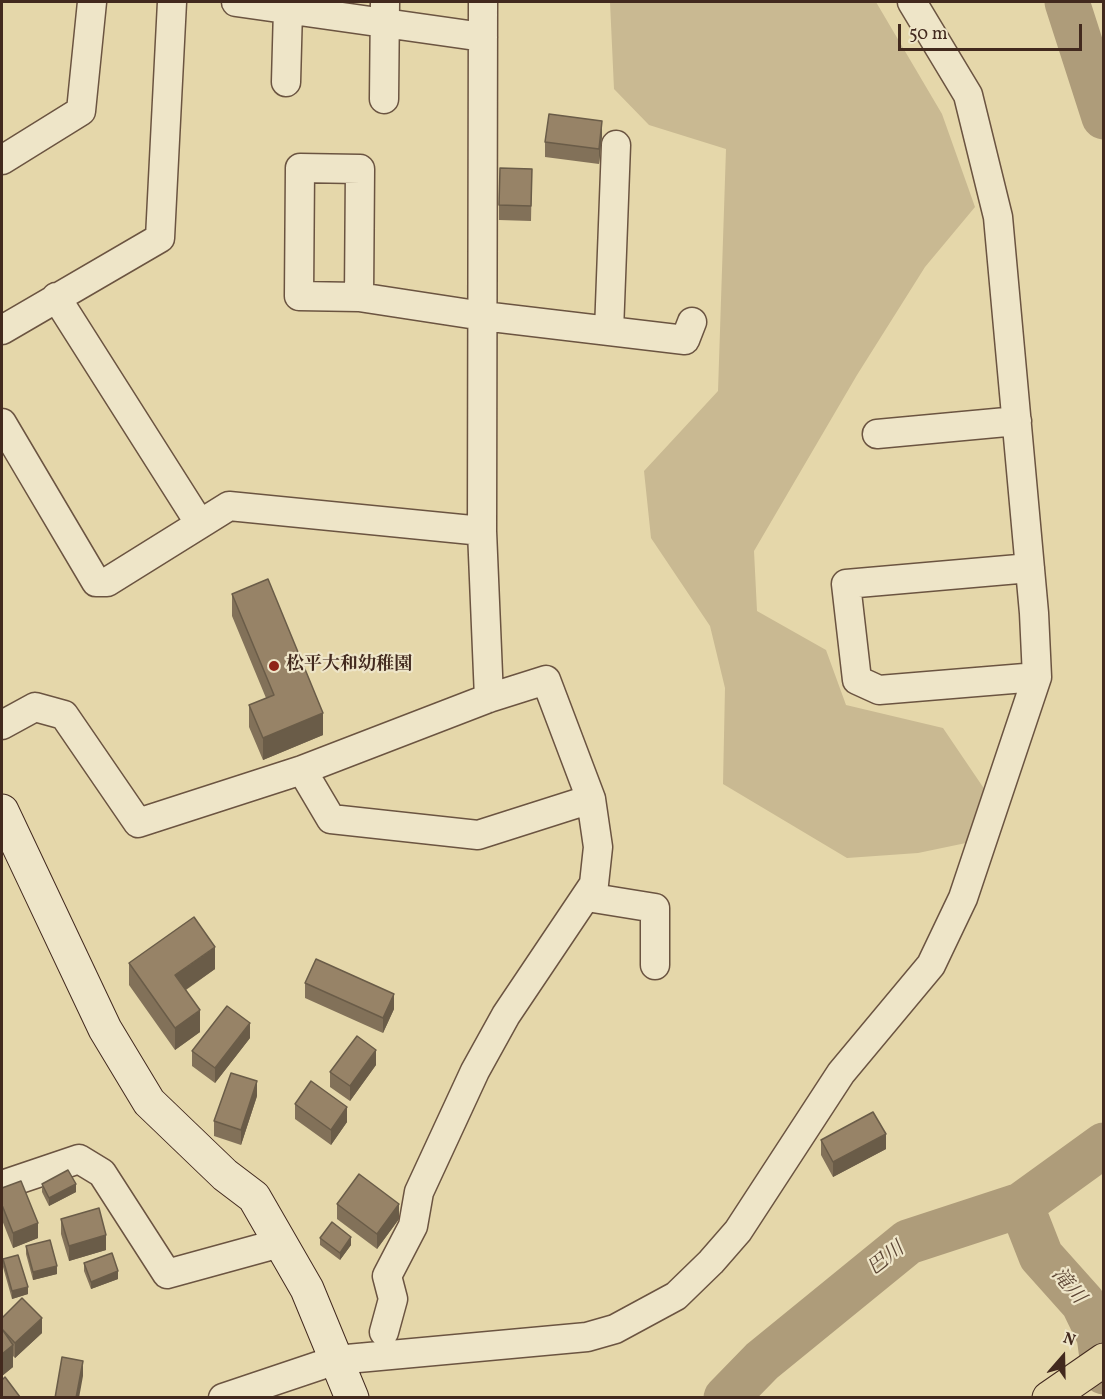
<!DOCTYPE html>
<html>
<head>
<meta charset="utf-8">
<style>
	body { margin:0 }
	#map { position:relative; width:1105px; height:1399px; overflow:hidden; background:#e5d7aa; font-family:Vollkorn,serif }
	canvas { display:block }
	.frame { position:absolute; inset:0; border:3px solid #42291e; pointer-events:none }
	.north { position:absolute; left:1033px; top:1327px; width:60px; height:60px; -webkit-text-stroke:4px #eee5c8; paint-order:stroke; rotate:20deg; font-size:16px; font-weight:700; line-height:24px; text-align:center; color:#42291e }
	.north::after { content:''; display:block; margin:auto; width:21px; height:27px; background:#42291e; clip-path:polygon(50% 0,100% 100%,50% 72%,0 100%) }
	.scale { position:absolute; left:898px; top:24px; width:184px; height:27px; box-sizing:border-box; border:3px solid #42291e; border-top:0; padding-left:8px; font-size:18px; line-height:21px; white-space:nowrap; color:#42291e; -webkit-text-stroke:4px #eee5c8; paint-order:stroke }
</style>
</head>
<body>
<div id="map">
<canvas width="1105" height="1399"></canvas>
<div class="frame"></div>
<div class="north">N</div>
<div class="scale">50 m</div>
</div>
<script>
const g = document.querySelector('canvas').getContext('2d');
g.lineJoin = 'round';
function fill(path, color) { g.fillStyle = color; g.fill(path, 'evenodd'); }
function trace(path, color, width, dash) { g.strokeStyle = color; g.lineWidth = width; g.lineCap = dash ? 'butt' : 'round'; g.setLineDash(dash || []); g.stroke(path); }
function write(font, color, halo, rows, align = 'center') {
  g.font = font + ' Vollkorn,"Noto Serif JP",serif'; g.lineWidth = 4.5; g.setLineDash([]); g.textBaseline = 'middle'; g.strokeStyle = halo; g.fillStyle = color; for (const [text, x, y, turn = 0] of rows) {
    g.save(); g.translate(x, y); g.rotate((+turn || 0) * Math.PI / 180); g.textAlign = isNaN(turn) ? turn : align; if (halo) g.strokeText(text, 0, 0); g.fillText(text, 0, 0); g.restore();
  }
}
fill(new Path2D(`
	M610 2H876L942 114 975 207 925 267 857 375 754 551 757 611 826 650 846 705 943 728 985 790 966 843 918 853 847 858 723 784 725 688 710 626 651 538 644 471 718 391 726 149 649 125 614 89Z`), '#c9b992');
trace(new Path2D(`
	M1067 2 1104 117
	M1021 1205 1041 1256 1083 1303 1099 1336 1104 1372
	M726 1398 762 1361 908 1242 1021 1205 1104 1145`), '#ae9c7a', 45);
const street = new Path2D(`
	M236 2 483 37
	M483 2 482 531 489 698
	M286 82 288 9
	M384 99 385 2
	M2 160 81 111 92 2
	M56 297 200 524
	M359 297 360 169 300 168 299 296 359 297 483 316 685 340 692 322
	M2 330 160 238 172 2
	M609 331 616 145
	M2 423 96 582H107L229 506 482 531
	M877 434 1017 421
	M1030 568 846 584 857 680 879 690 1037 677
	M2 725 35 707 64 715 138 823 302 770 489 698 546 680 591 799 478 835 331 819 302 770
	M587 897 655 908V965
	M2 1185 79 1159 102 1173 167 1274 280 1243
	M384 1332 393 1299 387 1276 413 1226 419 1192 475 1071 506 1015 594 884 598 847 591 799
	M223 1398 336 1360 587 1337 615 1329 676 1296 711 1262 738 1231 841 1073 931 965 963 898 1037 677 1034 613 998 217 968 95 912 2`);
const secondary = new Path2D(`
	M2 811 105 1029 149 1102 225 1175 254 1197 307 1289 352 1398`);
const highway = new Path2D(`
	M1049 1398 1104 1360`);
trace(street, '#6b5441', 31);
trace(secondary, '#42291e', 35);
trace(highway, '#42291e', 35);
trace(street, '#eee5c8', 28);
trace(secondary, '#eee5c8', 33);
trace(highway, '#e5d7aa', 33);
fill(new Path2D(`
	M602 136 599 164 545 157V142Z
	M532 169 531 221 499 220V205Z
	M232 594 323 735 263 760 249 727V705L266 698 232 616Z
	M129 963 215 969 186 990 200 1032 175 1050 129 985Z
	M305 983 394 1009 383 1033 305 998Z
	M250 1038 215 1083 192 1066V1051Z
	M376 1065 350 1101 330 1087V1072Z
	M257 1096 241 1145 214 1136V1121Z
	M295 1104 347 1122 331 1145 295 1119Z
	M821 1140 886 1149 833 1177 821 1155Z
	M42 1184 76 1192 49 1206 42 1192Z
	M2 1188 38 1238 13 1248 2 1220Z
	M337 1204 399 1219 377 1249 337 1219Z
	M61 1219 106 1250 69 1261 61 1234Z
	M320 1238 351 1245 340 1260 320 1245Z
	M26 1246 57 1274 33 1280 26 1254Z
	M3 1259 28 1294 12 1299 3 1267Z
	M84 1263 118 1279 91 1289 84 1271Z
	M2 1318 42 1333 15 1358 13 1356V1367L2 1376Z`), '#827159');
fill(new Path2D(`
	M602 121V136L599 164V149Z
	M323 713V735L263 760V738Z
	M215 947V969L175 997V975Z
	M394 994V1009L383 1033V1018Z
	M200 1010V1032L175 1050V1028Z
	M250 1023V1038L215 1083V1068Z
	M376 1050V1065L350 1101V1086Z
	M257 1081V1096L241 1145V1130Z
	M347 1107V1122L331 1145V1130Z
	M886 1134V1149L833 1177V1162Z
	M76 1184V1192L49 1206V1198Z
	M399 1204V1219L377 1249V1234Z
	M38 1223V1238L13 1248V1233Z
	M106 1235V1250L69 1261V1246Z
	M351 1237V1245L340 1260V1253Z
	M57 1266V1274L33 1280V1272Z
	M118 1271V1279L91 1289V1282Z
	M28 1287V1294L12 1299V1291Z
	M42 1318V1333L15 1358V1343Z
	M13 1345V1367L2 1376V1354Z
	M83 1361V1376L79 1398H76Z`), '#6a5c48');
const building = new Path2D(`
	M549 114 602 121 599 149 545 142Z
	M500 168 532 169 531 206 499 205Z
	M268 579 323 713 263 738 249 705 274 695 232 594Z
	M194 917 215 947 175 975 200 1010 175 1028 129 963Z
	M316 959 394 994 383 1018 305 983Z
	M227 1006 250 1023 215 1068 192 1051Z
	M357 1036 376 1050 350 1086 330 1072Z
	M231 1073 257 1081 241 1130 214 1121Z
	M311 1081 347 1107 331 1130 295 1104Z
	M873 1112 886 1134 833 1162 821 1140Z
	M68 1170 76 1184 49 1198 42 1184Z
	M359 1174 399 1204 377 1234 337 1204Z
	M21 1181 38 1223 13 1233 2 1205V1188Z
	M99 1208 106 1235 69 1246 61 1219Z
	M332 1222 351 1237 340 1253 320 1238Z
	M50 1240 57 1266 33 1272 26 1246Z
	M112 1253 118 1271 91 1282 84 1263Z
	M18 1255 28 1287 12 1291 3 1259Z
	M22 1298 42 1318 15 1343 2 1329V1318Z
	M2 1329 13 1345 2 1354Z
	M62 1357 83 1361 76 1398H55Z
	M5 1377 20 1397V1398H2V1380Z`);
fill(building, '#978367');
trace(building, '#6a5c48', 1.5);
for (const [x, y, r, color] of [
	[274,666,6,"#8f2418"]
]) { const dot = new Path2D(); dot.arc(x, y, r, 0, 2 * Math.PI); g.fillStyle = color; g.fill(dot); trace(dot, '#eee5c8', 2); }
write('bold 18px', '#42291e', '#eee5c8', [
	["松平大和幼稚園",286,666]
], 'left');
write('italic 20px', '#5d4635', '#eee5c8', [
	["巴川",887,1260,-38],
	["滝川",1067,1287,50]
]);
</script>
</body>
</html>
